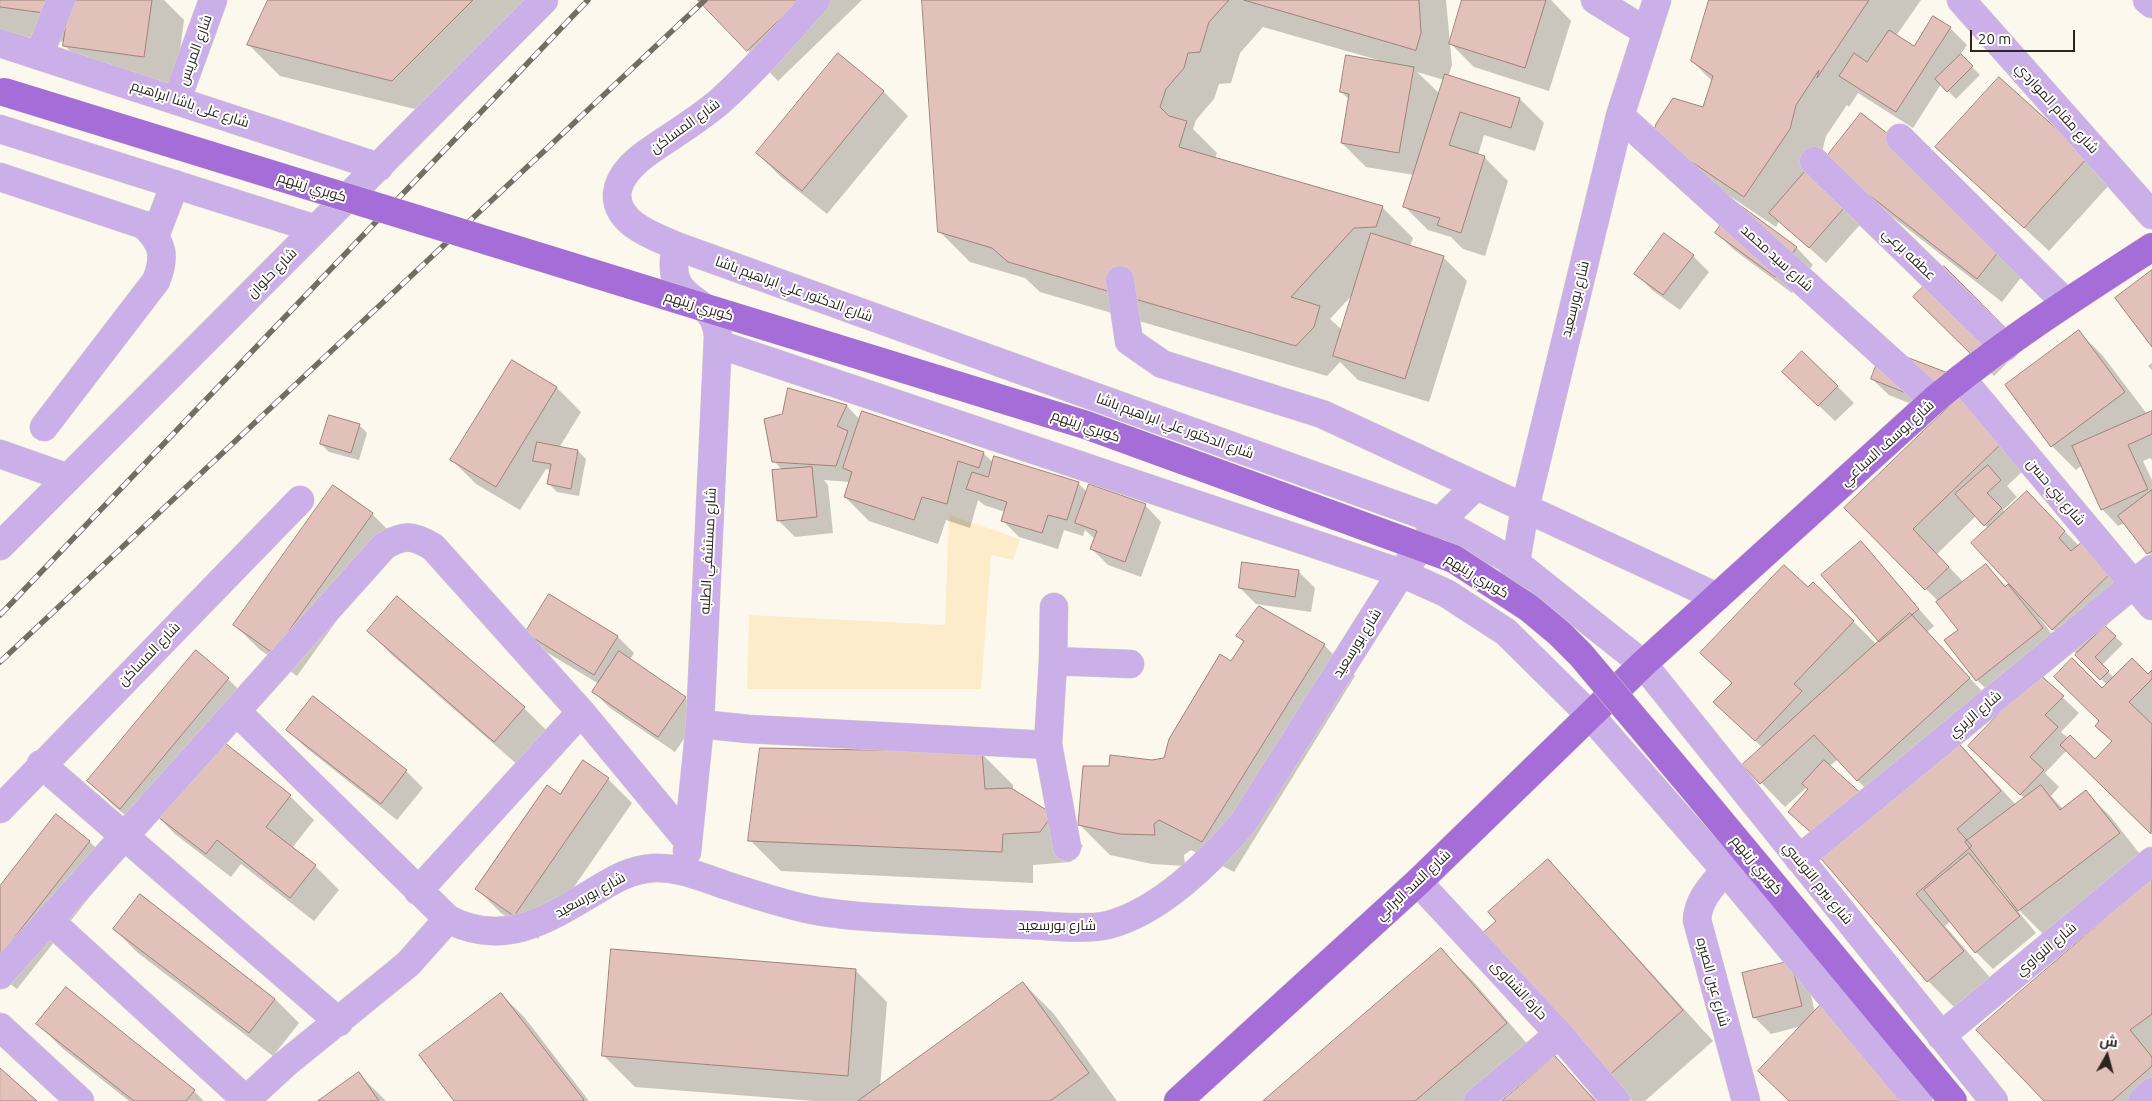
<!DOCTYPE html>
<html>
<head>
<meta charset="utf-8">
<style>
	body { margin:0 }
	#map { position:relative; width:2152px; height:1101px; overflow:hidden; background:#fdf8ed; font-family:Ubuntu,Cairo,sans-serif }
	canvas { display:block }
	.north { position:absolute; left:2082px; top:1031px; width:50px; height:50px; -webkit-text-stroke:4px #fff; paint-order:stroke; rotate:7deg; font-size:14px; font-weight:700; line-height:20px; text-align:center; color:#2a261c }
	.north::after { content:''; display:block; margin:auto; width:18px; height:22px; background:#2a261c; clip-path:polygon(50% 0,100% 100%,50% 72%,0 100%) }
	.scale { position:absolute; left:1970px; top:30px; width:105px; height:22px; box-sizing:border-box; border:2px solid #2a261c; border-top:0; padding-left:6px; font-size:15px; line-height:18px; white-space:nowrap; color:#2a261c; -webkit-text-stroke:4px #fff; paint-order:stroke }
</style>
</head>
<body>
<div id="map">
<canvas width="2152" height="1101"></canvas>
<div class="north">ش</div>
<div class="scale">20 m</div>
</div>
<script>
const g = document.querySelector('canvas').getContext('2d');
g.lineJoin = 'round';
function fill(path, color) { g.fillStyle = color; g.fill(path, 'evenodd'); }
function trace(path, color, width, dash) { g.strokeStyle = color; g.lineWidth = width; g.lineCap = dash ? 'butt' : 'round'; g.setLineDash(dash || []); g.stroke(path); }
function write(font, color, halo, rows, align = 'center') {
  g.font = font + ' Ubuntu,Cairo,sans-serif'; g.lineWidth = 4; g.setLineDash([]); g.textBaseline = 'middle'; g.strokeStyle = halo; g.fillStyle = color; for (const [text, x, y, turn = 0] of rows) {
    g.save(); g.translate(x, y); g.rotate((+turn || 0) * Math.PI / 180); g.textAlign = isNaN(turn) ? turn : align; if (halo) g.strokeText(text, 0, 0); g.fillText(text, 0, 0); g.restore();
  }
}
fill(new Path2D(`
	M949 515 1020 539 1013 560 991 555 981 689H747L749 615 945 625Z`), '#fdecca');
fill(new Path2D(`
	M0 0H164L184 20 175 87 96 77 65 46V42L0 34Z
	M270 0H535L423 111 280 76 249 45Z
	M699 0H862L778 81Z
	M923 0H1446L1452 65 1448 77 1520 99 1544 123 1535 151 1484 135 1478 155 1484 157 1508 181 1485 256 1463 249 1451 237 1428 230 1404 206 1414 175 1366 167 1342 143 1350 100 1341 92 1378 60 1263 27 1240 53 1231 83 1219 84 1214 99 1196 120 1193 129 1217 153 1215 158 1382 207 1413 238 1410 246 1443 257 1467 281 1429 402 1358 380 1340 362 1327 376 1040 292 1025 278 970 262 939 231ZM1417 72 1444 80 1440 94ZM1354 293 1342 330 1330 319Z
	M1464 0H1551L1571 21 1549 91 1474 67 1450 43Z
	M1710 0H1921L1896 36 1914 47 1933 18 1950 28 1967 45 1960 55 1980 75 1956 99 1941 84 1913 128 1858 93 1849 107 1847 105 1826 136 1820 160 1872 211 1826 263 1779 221 1776 227 1697 174 1684 170 1712 81 1692 61Z
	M838 55 884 92 908 116 827 214 781 177 757 153Z
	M1999 78 2112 182 2049 251 1937 147Z
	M1850 184 2037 257 2002 302Z
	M1738 205 1797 248 1813 265 1792 293 1733 249 1717 233Z
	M1693 256 1709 272 1680 310 1652 290 1635 273Z
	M1915 297 2023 347 1994 376Z
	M2079 332 2103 356 2147 414 2152 412V460L2150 458 2143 461 2152 480V557L2125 523 2118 526 2102 509 2082 465 2076 470 2052 446Z
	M512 362 557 388 581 412 559 448 578 451 586 459 579 496 557 492 549 484 551 470 546 469 520 510 476 484 452 460Z
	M2152 363V370L2148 366Z
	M1948 374 2028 466 2007 486 2017 497 2003 510 2006 513 2051 517 2079 546 2139 594 2105 627 2123 644 2102 665 2114 678 2148 675 2152 672V833L2067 750 2045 773 2059 787 2051 796 2063 809 2086 792 2110 816 2143 858 2043 934 2018 909 2017 910 2036 933 1993 969 1976 952 1951 921 1945 926 1994 982 1959 1012 1928 981 1819 854 1827 847 1790 812 1810 790 1807 787 1785 807 1744 765 1763 748 1739 726 1733 684 1808 589 1853 621 1877 645 1880 642 1861 543 1934 626 1927 632 1993 703 1954 738 2016 805 2025 799 1986 762 2030 683 2001 704 1977 680 1960 630 1939 602 1846 508 1941 416 1889 395 1872 379ZM1976 516 1989 529 2010 584 2007 587 1986 566 1964 583 1937 554ZM2040 616 2107 685 2102 690 2101 721 2113 742 2095 760 2061 732 2079 713 2038 674 2066 653 2039 617ZM1838 759 1857 780 1880 802 1864 798 1830 766ZM1997 881 2013 902 2011 903 1995 883Z
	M1837 386 1854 403 1835 421 1800 388Z
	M789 390 847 406 860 420 983 453 994 463 1078 483 1087 492 1145 505 1161 522 1141 577 1108 565 1092 549 1095 539 1085 530 1083 536 1064 530 1058 549 1019 537 1002 520 1005 512 984 505 978 500 970 528 946 520 938 544 869 521 845 497 850 482 824 480 828 485 833 533 795 537 778 520 783 471 774 461Z
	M359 425 367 433 359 460 329 452 321 444Z
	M372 514 396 538 297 676 259 649 235 625Z
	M1298 571 1315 588 1311 612 1256 604 1240 588Z
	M397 598 524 708 548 732 519 766 392 655 368 631Z
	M1259 608 1324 645 1355 676 1234 872 1191 850 1184 855 1185 866 1152 864 1110 855 1079 824 1110 767 1165 759 1244 643 1238 636Z
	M526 633 618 637 634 653 630 660 685 698 701 714 675 752 610 708 593 691 599 684 543 650Z
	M196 652 228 679 252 703 220 741 290 796 314 820 292 848 315 866 339 890 314 921 241 864 231 877 175 834 158 817 145 832 113 805 89 781Z
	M313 698 406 771 423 788 397 820 304 746 288 730Z
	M982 754 1013 785V791L1052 815 1083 846 1071 862 1033 865V883L781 871 750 840Z
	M608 779 632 803 538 939 501 913 477 889 560 796Z
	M57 816 90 842 114 866 17 989 0 976V888Z
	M1548 861 1578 892 1713 1041 1645 1101H1632L1608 1077 1498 921Z
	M2152 880V1101H2045Z
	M114 929 275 999 299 1023 273 1056 138 953Z
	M1441 950 1472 980 1536 1054 1482 1101H1265Z
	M1791 962 1807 979 1815 1012 1790 1101 1802 1026 1771 1034 1754 1017Z
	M856 971 887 1002 880 1087 1023 983 1054 1014 1117 1101H814L635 1087 604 1056Z
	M66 989 194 1091 204 1101H129L62 1048 38 1024Z
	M501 994 525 1018 589 1101H456Z
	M1554 1058 1597 1101H1504Z
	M359 1074 386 1101H320Z`), '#0003');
const building = new Path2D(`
	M0 0H46L44 13 0 7Z
	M70 0H152L144 57 63 46Z
	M268 0H473L392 81 247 45Z
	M698 0H800L747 51Z
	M922 0H1229L1209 22 1200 52 1188 53 1184 68 1166 89 1160 107 1169 116 1187 121 1179 147 1383 206 1376 227 1354 228 1291 297 1320 306 1314 327 1296 346 1008 262 992 248 938 232Z
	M1244 0H1419L1421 33 1416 50Z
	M1462 0H1546L1525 68 1449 44Z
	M1709 0H1869L1817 78 1819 70 1796 105 1790 129 1744 197 1665 144 1651 140 1656 124 1673 98 1703 107 1713 76 1691 61Z
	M1933 16 1951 27 1896 112 1839 76 1854 53 1867 62 1889 30 1914 46Z
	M838 53 884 91 802 191 756 153Z
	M1961 54 1973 66 1947 92 1935 79Z
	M1346 55 1414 67 1399 153 1341 143 1349 94 1340 92Z
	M1445 74 1520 98 1511 128 1460 112 1449 145 1485 156 1461 233 1437 225 1440 218 1403 207Z
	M1999 77 2088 157 2024 228 1935 147Z
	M1861 113 2014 232 1977 279 1824 160Z
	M1816 159 1856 194 1809 248 1769 213Z
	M1737 203 1797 247 1775 277 1715 233Z
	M1371 233 1444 256 1405 379 1333 356Z
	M1664 233 1694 255 1663 295 1634 274Z
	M1944 266 2007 329 1977 360 1913 297Z
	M2152 270V347L2115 298Z
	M2079 330 2125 392 2051 447 2005 385Z
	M1883 348 1948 373 1936 405 1871 379Z
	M1802 351 1838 386 1818 406 1782 372Z
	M512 360 557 387 496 487 450 460Z
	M788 388 847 405 837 426 848 431 836 466 772 462 764 419 782 414Z
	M1960 396 2004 441 1913 529 1949 567 1925 590 1844 508Z
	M862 411 984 452 979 468 958 461 947 504 922 497 914 520 844 497 852 472 843 468Z
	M2152 411V434L2128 445 2148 489 2101 510 2072 446Z
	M329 415 360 424 351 453 320 444Z
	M537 442 578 450 571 489 547 484 551 464 533 461Z
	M994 456 1079 482 1067 520 1048 515 1042 533 1001 521 1007 502 966 489 972 472 988 477Z
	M1988 465 2001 480 1987 493 2002 508 1984 526 1955 494Z
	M812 467 817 517 777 521 772 470Z
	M1089 484 1146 504 1125 562 1090 549 1097 531 1075 523Z
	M333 485 373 513 273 653 233 625Z
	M2152 490V551L2147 554 2118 516Z
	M2027 491 2065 531 2059 538 2071 551 2088 537 2115 569 2052 630 1971 543Z
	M1861 541 1919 609 1879 642 1821 575Z
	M1242 562 1299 570 1295 597 1239 588Z
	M1986 564 2005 587 2008 584 2043 628 1976 681 1944 640 1958 630 1936 602Z
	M1784 565 1808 587 1813 582 1854 621 1794 684 1802 691 1755 741 1713 702 1732 683 1700 653Z
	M549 594 618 636 594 675 525 633Z
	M397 596 525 707 494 742 367 631Z
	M1259 606 1325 644 1202 842 1159 820 1154 824 1155 835 1120 834 1078 825 1083 766H1109L1110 755 1152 760 1164 758 1169 739 1220 654 1231 661 1244 641 1236 636Z
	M1910 613 1970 678 1857 781 1814 735 1760 784 1742 765Z
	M2105 626 2116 636 2095 657 2109 671 2100 680 2075 655Z
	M196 650 229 678 120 809 87 781Z
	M619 651 686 697 658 737 592 692Z
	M2072 658 2102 688 2132 658 2148 674 2152 670V679L2129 702 2152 724 2151 834 2060 745 2070 735 2095 759 2112 741 2095 726 2099 721 2054 677Z
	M2038 673 2064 696 2045 715 2058 727 2030 757 2044 770 2020 795 1968 746Z
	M313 696 407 770 381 804 286 730Z
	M1945 728 2001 791 1957 829 1972 846 1916 894 1964 951 1927 982 1817 854Z
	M211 732 291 795 266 827 316 865 290 898 217 840 206 854 149 810Z
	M760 748 982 752 985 789 1011 788 1053 814 1040 832 1003 834 1002 852 748 841Z
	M583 760 609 778 514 916 475 889 547 785 560 794Z
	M1824 760 1865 797 1823 843 1788 812 1808 789 1802 784Z
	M2041 785 2060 810 2086 790 2120 833 2018 911 1965 842Z
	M56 814 90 841 0 956V886Z
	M1969 853 2020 916 1975 953 1924 890Z
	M1548 859 1683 1010 1607 1077 1479 936 1496 921 1488 912Z
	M2152 878V1014L2130 1030 2152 1057V1066L2112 1101H2044L1976 1030Z
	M140 894 275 999 249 1033 113 929Z
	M1441 948 1507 1023 1415 1101H1263Z
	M611 949 856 969 848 1076 602 1056Z
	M1791 961 1802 1006 1753 1018 1742 973Z
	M1023 982 1089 1073 1050 1101H858Z
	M66 987 195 1090 186 1101H134L36 1024Z
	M501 993 584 1100 583 1101H454L419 1055Z
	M1825 1000 1927 1101H1789L1758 1071Z
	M1555 1056 1595 1101H1502Z
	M0 1068 37 1101H0Z
	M359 1072 379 1101H318Z`);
fill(building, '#e1c1ba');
trace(building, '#9f827b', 1);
const minor = new Path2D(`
	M816 0C785 35 754 71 719 102 699 119 676 133 654 148 639 158 619 173 617 194 616 224 654 236 676 246L1440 521 1516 563 1643 664 1994 1101
	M1595 0 1647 32
	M1961 0 2152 215
	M2147 0 2152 4
	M0 43 379 167
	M39 55 61 0
	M177 99 213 0
	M1620 116 1934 400
	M0 129 316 229
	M1900 138 2066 303
	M1814 161 2005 347
	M0 177 144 225C163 243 166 256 156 281L44 427
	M155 236 175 184
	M676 246C674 258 672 270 677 282 688 305 716 302 718 337L700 724 687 852
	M1120 280 1129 341 1162 364 1322 414 1717 597
	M718 344 1401 573 1446 593 1506 632 1589 714 1725 870 1918 1101
	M1961 378 2152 606
	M0 454 68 478
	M0 546 544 0
	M1513 580 1525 508 1620 116 1657 0
	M1054 607 1053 661 1048 745 1067 847
	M1053 661 1130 664
	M236 711 448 919C503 948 547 920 595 891 615 879 629 870 654 868 678 867 702 877 725 885 753 894 782 904 812 910 841 916 871 917 901 919 944 921 987 924 1030 925 1052 926 1087 930 1108 925 1159 912 1210 862 1243 823L1401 573 1440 521 1476 486
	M700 724 749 729 1048 745
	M41 764 339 1022
	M0 809 300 500
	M1799 859 2152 569
	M1725 870C1713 885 1698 899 1697 920L1746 1101
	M1418 882 1559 1034 1616 1101
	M418 891 581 712
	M49 920 246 1100
	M0 975 384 546C404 534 413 535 433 547L581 712 688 841
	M0 1027 80 1101
	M1941 1036 2152 861
	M245 1101 285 1064 408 964 448 919
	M1478 1101 1559 1034
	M2142 1101 2152 1092`);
const major = new Path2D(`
	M1702 799 1953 1101
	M1178 1101 1418 882 1643 664 1934 400C2002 343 2078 295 2152 247`);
trace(minor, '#d7d2c7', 29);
trace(major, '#d7d2c7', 29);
trace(minor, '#caafe9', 28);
trace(major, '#a46dd7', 28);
const rail = new Path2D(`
	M0 615 588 0
	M0 662 705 0`);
trace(rail, '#726e64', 5.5);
trace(rail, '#fff', 4, [11]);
const majorBridge = new Path2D(`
	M4 92 1086 425 1454 559 1529 608 1559 633 1581 655 1702 799`);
trace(majorBridge, '#d7d2c7', 29, []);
trace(majorBridge, '#a46dd7', 28);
write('14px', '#2a261c', '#fff', [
	["شارع المريس",195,50,-70],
	["شارع على باشا ابراهيم",190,104,18],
	["شارع مقام المواردي",2057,108,48],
	["شارع المساكن",685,126,-36],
	["كوبري زينهم",312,187,17],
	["عطفه برعي",1909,254,44],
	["شارع سيد محمد",1777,258,42],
	["شارع حلوان",272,273,-45],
	["شارع الدكتور علي ابراهيم باشا",794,289,20],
	["شارع بورسعيد",1575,299,-76],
	["كوبري زينهم",699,306,17],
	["كوبري زينهم",1086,426,19],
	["شارع الدكتور علي ابراهيم باشا",1175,426,20],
	["شارع يوسف السباعي",1887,443,-42],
	["شارع بني حسن",2056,492,50],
	["شارع مستشفي الطلبه",708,551,-87],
	["كوبري زينهم",1477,576,31],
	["شارع بورسعيد",1357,643,-58],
	["شارع المساكن",149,654,-46],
	["شارع الزيري",1975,714,-40],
	["كوبري زينهم",1757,865,50],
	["شارع بيرم التونسي",1818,883,51],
	["شارع السد البراني",1413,885,-43],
	["شارع بورسعيد",590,895,-29],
	["شارع بورسعيد",1057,925],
	["شارع النواوي",2046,949,-40],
	["شارع عين الصيره",1713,982,75],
	["حارة الشناوى",1519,990,47]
]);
</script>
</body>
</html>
